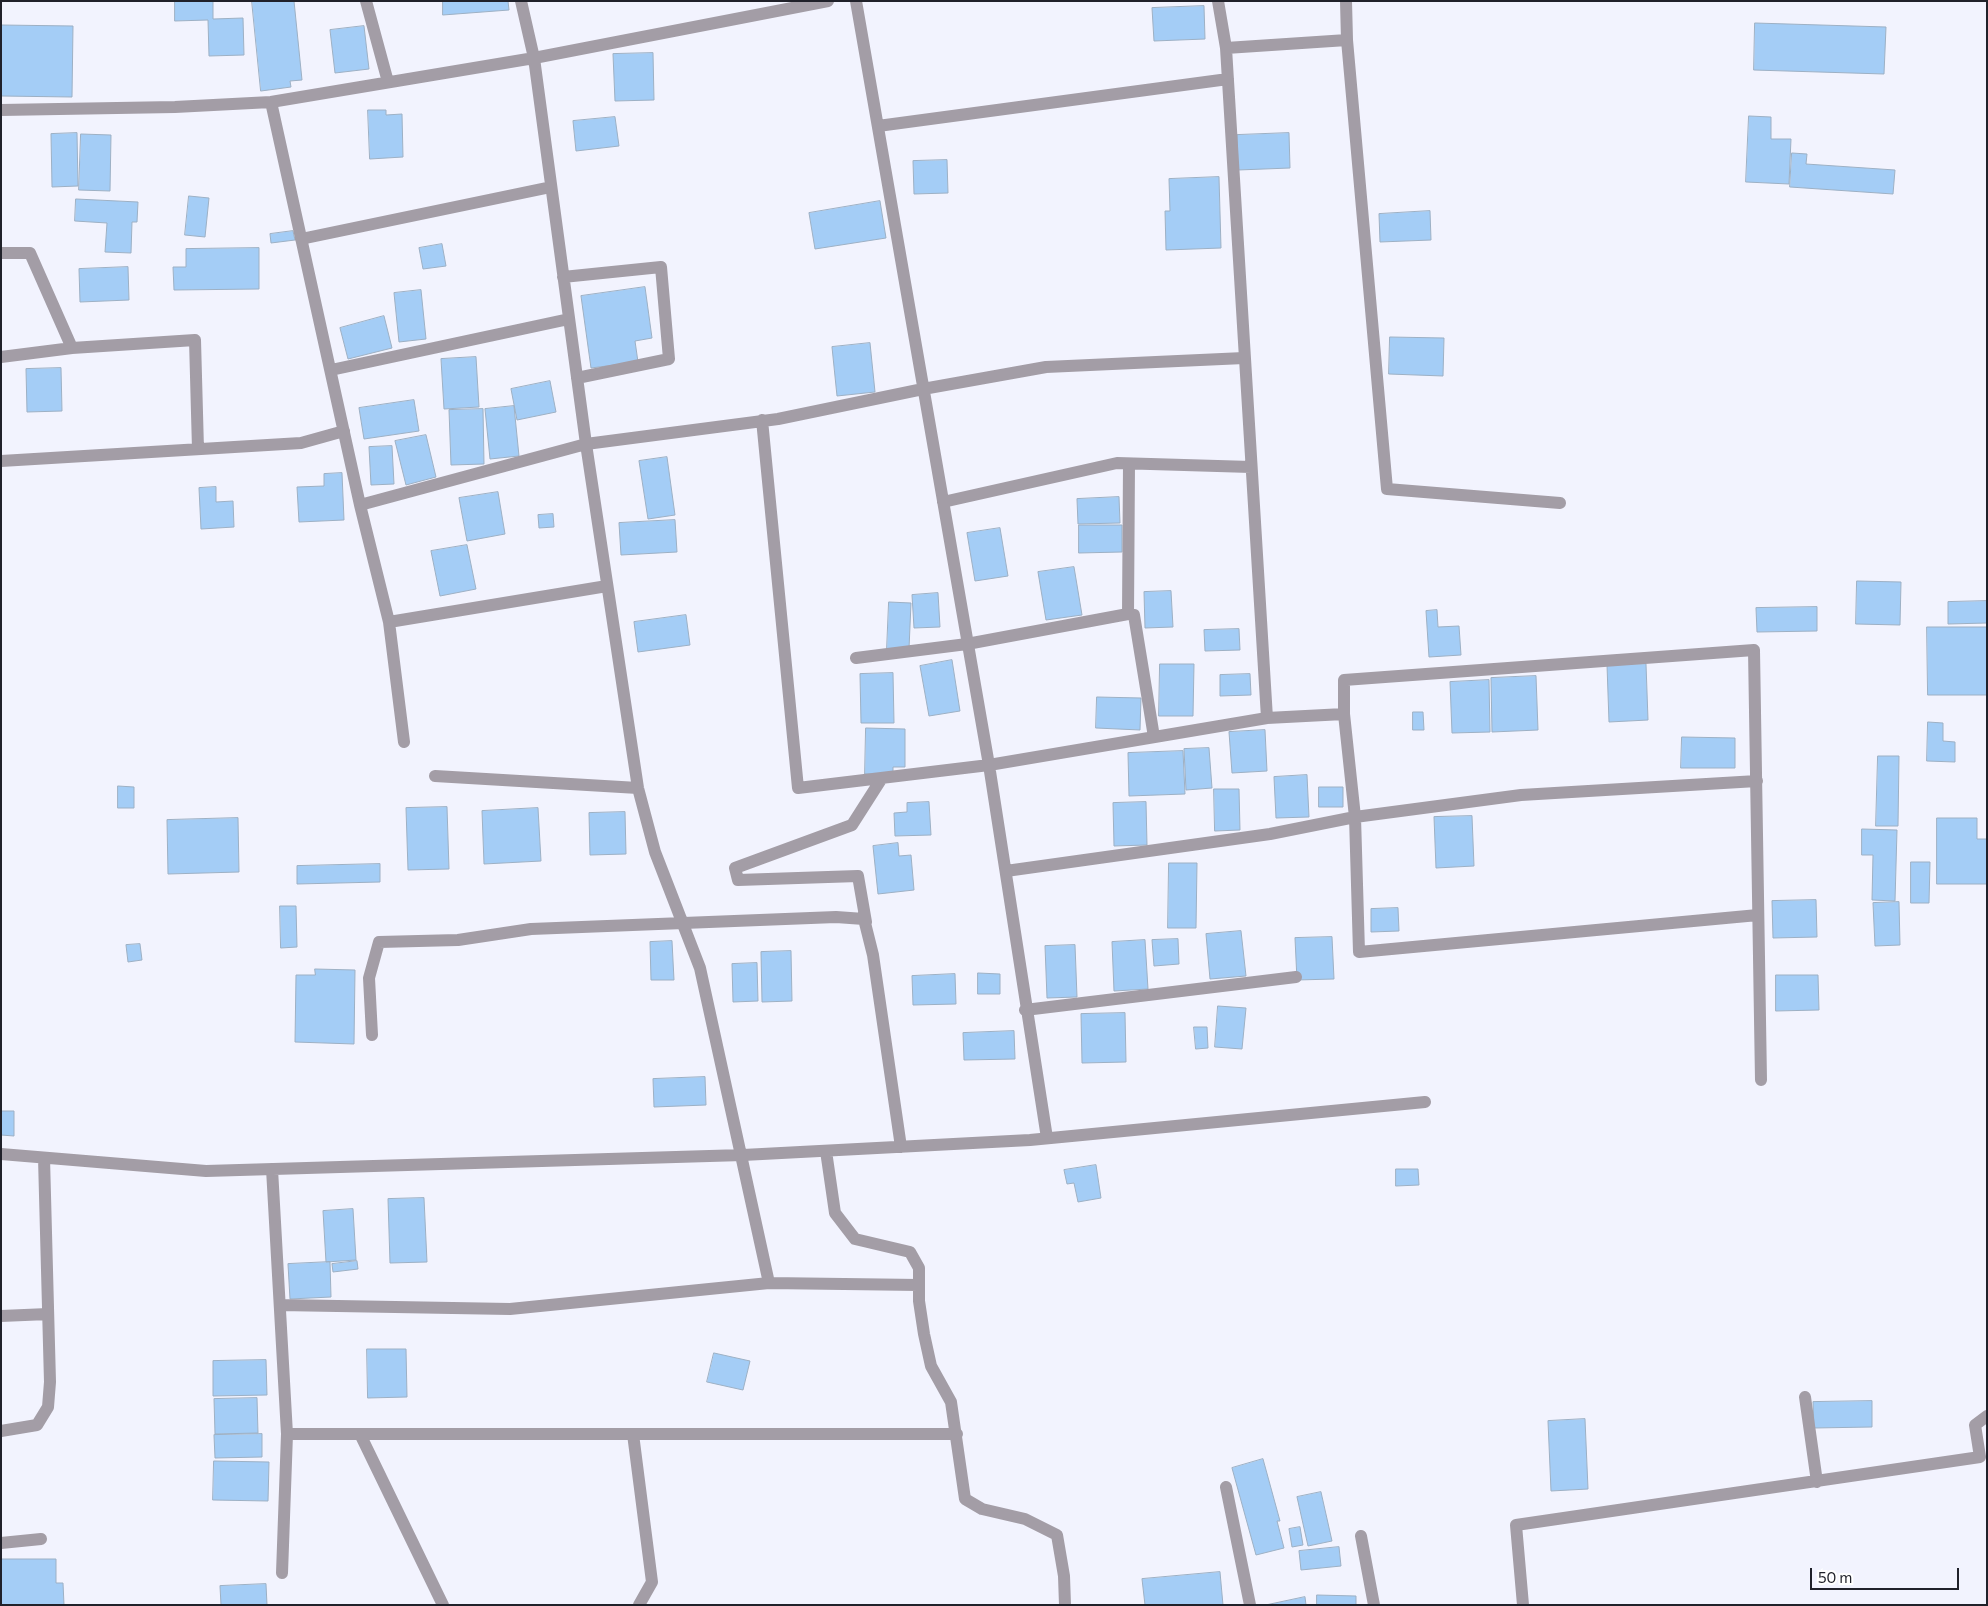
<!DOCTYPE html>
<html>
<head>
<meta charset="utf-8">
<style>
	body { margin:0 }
	#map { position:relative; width:1988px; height:1606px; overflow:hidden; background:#f2f3fe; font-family:Commissioner,sans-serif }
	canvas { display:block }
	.frame { position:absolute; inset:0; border:2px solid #20212a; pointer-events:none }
	.scale { position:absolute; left:1810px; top:1568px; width:149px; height:22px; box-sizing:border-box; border:2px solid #20212a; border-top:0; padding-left:6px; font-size:15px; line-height:18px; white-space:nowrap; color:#20212a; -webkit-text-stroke:4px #fff; paint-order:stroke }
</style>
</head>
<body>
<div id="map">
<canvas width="1988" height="1606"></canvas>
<div class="frame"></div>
<div class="scale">50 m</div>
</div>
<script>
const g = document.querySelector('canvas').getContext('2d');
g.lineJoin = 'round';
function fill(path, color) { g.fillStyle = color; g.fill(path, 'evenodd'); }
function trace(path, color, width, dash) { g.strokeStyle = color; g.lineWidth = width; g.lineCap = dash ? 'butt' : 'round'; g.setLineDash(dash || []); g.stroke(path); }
const building = new Path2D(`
	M175 1H213V19L243 18 244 55 209 56 208 20 175 21Z
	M252 1H294L302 80 290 81 291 87 261 91Z
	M443 1H508L509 10 443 15Z
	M1204 6 1205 39 1154 41 1152 8Z
	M1755 23 1886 27 1884 74 1754 70Z
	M1 25 73 26 72 97 1 96Z
	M364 26 369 69 335 73 330 30Z
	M653 53 654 100 615 101 613 54Z
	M368 110H386V115L402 114 403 157 370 159Z
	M1749 116 1771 117V139H1791L1789 184 1746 182Z
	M615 117 619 146 576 151 573 121Z
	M77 133 78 186 52 187 51 134Z
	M1289 133 1290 168 1238 170 1237 135Z
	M81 134 111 135 110 191 79 190Z
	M1792 153 1807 154 1806 164 1895 170 1893 194 1790 187Z
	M947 160 948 193 914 194 913 161Z
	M1219 177 1221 248 1166 250 1165 211H1170L1169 179Z
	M189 196 209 198 205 237 185 235Z
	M76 199 138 202 137 222H132L131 253 105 252 107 223 75 221Z
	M880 201 886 238 815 249 809 213Z
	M1430 211 1431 240 1380 242 1379 214Z
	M293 231 295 240 271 243 270 234Z
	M442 244 446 266 423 269 419 248Z
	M259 248V289L174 290 173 267H186V249Z
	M128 267 129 300 80 302 79 269Z
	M645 287 652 338 635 341 638 362 591 368 581 296Z
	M421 290 426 339 399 342 394 293Z
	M384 316 392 348 348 359 340 328Z
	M1390 337 1444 338 1443 376 1389 374Z
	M870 343 875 392 837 396 832 347Z
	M476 357 479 407 444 409 441 359Z
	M61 368 62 411 27 412 26 369Z
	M550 381 556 412 517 420 511 389Z
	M414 400 419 431 364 439 359 408Z
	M514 406 519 456 490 459 485 409Z
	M483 409 484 464 451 465 449 410Z
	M426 435 436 477 406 485 395 441Z
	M392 446 394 484 371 485 369 447Z
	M667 457 675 515 648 519 639 461Z
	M342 473 344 520 299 522 297 487 324 486V474Z
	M216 487V502L233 501 234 527 201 529 199 488Z
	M498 492 505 534 467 541 459 498Z
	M1119 497 1120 523 1078 524 1077 499Z
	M553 514 554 527 539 528 538 515Z
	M675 520 677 552 621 555 619 523Z
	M1079 525H1122V552L1079 553Z
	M1000 528 1008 576 975 581 967 533Z
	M467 545 476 589 440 596 431 551Z
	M1074 567 1082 615 1046 620 1038 572Z
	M1857 581 1901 582 1900 625 1856 624Z
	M1171 591 1173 627 1145 628 1144 592Z
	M938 593 940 627 914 628 912 595Z
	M1987 601V623L1948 624V602Z
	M889 602 911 603 909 649H887Z
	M1817 607V631L1757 632 1756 608Z
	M1437 610 1438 627 1459 626 1461 655 1429 657 1426 611Z
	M686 615 690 645 638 652 634 622Z
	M1927 627H1987V695H1928Z
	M1239 629 1240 650 1205 651 1204 630Z
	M952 660 960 711 929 716 920 666Z
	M1160 664H1194L1193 716H1159Z
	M1646 664 1648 720 1609 722 1607 665Z
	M893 673 894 723H861L860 674Z
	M1250 674 1251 695 1220 696V675Z
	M1536 676 1538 730 1492 732 1491 678Z
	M1489 680 1490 732 1452 733 1450 682Z
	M1097 697 1141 698 1140 730 1096 728Z
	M1413 712H1423L1424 730H1413Z
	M1928 722 1943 723V741L1955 742V762L1927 761Z
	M866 728 905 729V767H893V775L865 774Z
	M1265 730 1267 771 1232 773 1229 732Z
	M1682 737 1735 738V768H1681Z
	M1209 748 1212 788 1186 790 1184 749Z
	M1183 751 1185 794 1129 796 1128 753Z
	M1878 756H1899L1898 826H1876Z
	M1307 775 1309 817 1276 818 1274 777Z
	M118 786 134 787V808H118Z
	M1319 787H1343V807H1319Z
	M1214 789H1239L1240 830 1215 831Z
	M929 802 931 835 895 836 894 813 907 812V803Z
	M1146 802 1147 845 1114 846 1113 803Z
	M447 807 449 869 408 870 406 808Z
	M538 808 541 861 484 864 482 811Z
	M625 812 626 854 590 855 589 813Z
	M1472 816 1474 866 1436 868 1434 817Z
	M238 818 239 872 168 874 167 820Z
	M1937 818H1977V839H1987V884H1937Z
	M1862 829 1897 830 1895 901 1872 900 1873 855H1862Z
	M898 843 899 856 911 855 914 890 878 894 873 846Z
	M1911 862H1930L1929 903H1911Z
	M1169 863H1197L1196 928H1168Z
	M380 864V882L297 884V866Z
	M1816 900 1817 937 1773 938 1772 901Z
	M1899 902 1900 945 1875 946 1873 903Z
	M280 906H296L297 947 281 948Z
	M1398 908 1399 931 1371 932V909Z
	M1241 931 1246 976 1210 979 1206 934Z
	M1332 937 1334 979 1297 980 1295 938Z
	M1178 939 1179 964 1154 966 1152 940Z
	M1145 940 1148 989 1114 991 1112 942Z
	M672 941 674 980H651L650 942Z
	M140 944 142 960 128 962 126 945Z
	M1075 945 1077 997 1047 998 1045 946Z
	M791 951 792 1001 762 1002 761 952Z
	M757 963 758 1001 733 1002 732 964Z
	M315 969 355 970 354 1044 295 1042 296 975H315Z
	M978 973 1000 974V994H978Z
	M955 974 956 1004 913 1005 912 976Z
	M1776 975H1818L1819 1010 1776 1011Z
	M1218 1006 1246 1008 1242 1049 1215 1047Z
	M1125 1013 1126 1062 1082 1063 1081 1014Z
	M1194 1027H1207L1208 1048 1196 1049Z
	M1014 1031 1015 1059 964 1060 963 1033Z
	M705 1077 706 1105 654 1107 653 1079Z
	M1 1111H14V1136L1 1135Z
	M1096 1165 1101 1198 1078 1202 1074 1183 1067 1184 1064 1170Z
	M1396 1169H1418L1419 1185 1396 1186Z
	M424 1198 427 1262 390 1263 388 1199Z
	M353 1209 356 1260 326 1262 323 1211Z
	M357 1261 358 1269 333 1272 332 1264Z
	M330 1262 331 1297 290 1299 288 1264Z
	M367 1349H406L407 1397 368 1398Z
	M714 1353 750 1361 743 1390 707 1382Z
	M266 1360 267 1395 213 1396V1361Z
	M257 1398 258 1433 215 1434 214 1399Z
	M1872 1401V1427L1814 1428 1813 1402Z
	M1585 1419 1588 1489 1551 1491 1548 1421Z
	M262 1434V1457L215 1458 214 1435Z
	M1263 1459 1280 1521H1277L1284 1548 1256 1555 1232 1468Z
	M214 1461 269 1462 268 1501 213 1500Z
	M1321 1492 1332 1541 1308 1546 1297 1497Z
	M1300 1527 1303 1545 1292 1547 1289 1529Z
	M1339 1547 1341 1566 1301 1570 1299 1551Z
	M1 1559H56V1583H63L64 1605H1Z
	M1220 1572 1223 1605H1145L1142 1579Z
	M266 1584 267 1605H221L220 1586Z
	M1317 1595 1356 1596V1605H1317Z
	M1305 1597 1306 1605H1266Z`);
fill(building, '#a4cdf6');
trace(building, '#9db0c4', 1);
trace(new Path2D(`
	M366 1 388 82
	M521 1 534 58 586 444 638 788 655 852 700 968 769 1283
	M856 1 989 765 1047 1138
	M1218 1 1226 48 1267 718
	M1347 40 1387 489 1560 503
	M1226 48 1347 40 1346 1
	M271 102 360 505 389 622 607 586
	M1 110 175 107 271 102 534 58 828 1
	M878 126 1228 79
	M301 239 551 187
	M1 253H30L72 348
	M563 277 661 267 669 359 577 378
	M1 357 72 348 195 340 198 449
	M331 370 569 319
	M762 420 798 788 989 765 1267 718 1344 714V680L1754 650 1761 1080
	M1 461 301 443 344 431
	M1129 464 1128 614 1134 615 1154 737
	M943 502 1117 463 1251 467
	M360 505 586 444 778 419 923 389 1046 367 1244 358
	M389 622 404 742
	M856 658 967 644 1128 614
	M1344 714 1355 817 1521 795 1757 781
	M435 776 638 788
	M1006 871 1270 834 1355 817 1359 952 1758 915
	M866 922 858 876 738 880 735 868 852 825 882 778
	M1025 1010 1296 977
	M372 1035 369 978 379 942 458 940 531 929 836 917 864 919 873 955 901 1147
	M826 1151 835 1213 855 1239 910 1252 919 1268V1301L924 1334 931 1366 951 1402 965 1499 982 1509 1025 1519 1057 1535 1064 1576 1065 1605
	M1 1154 206 1171 743 1155 1030 1140 1425 1102
	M272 1169 287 1434 282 1573
	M280 1305 510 1309 769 1283 919 1285
	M1 1316 48 1314
	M1805 1397 1817 1482
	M1 1431 37 1425 48 1407 50 1382 44 1158
	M287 1434H957
	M360 1434 443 1605
	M633 1434 652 1582 639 1605
	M1226 1487 1250 1605
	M1361 1536 1374 1605
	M1 1543 41 1539
	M1523 1605 1516 1525 1980 1457 1975 1425 1987 1416`), '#a39da6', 12);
</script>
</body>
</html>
